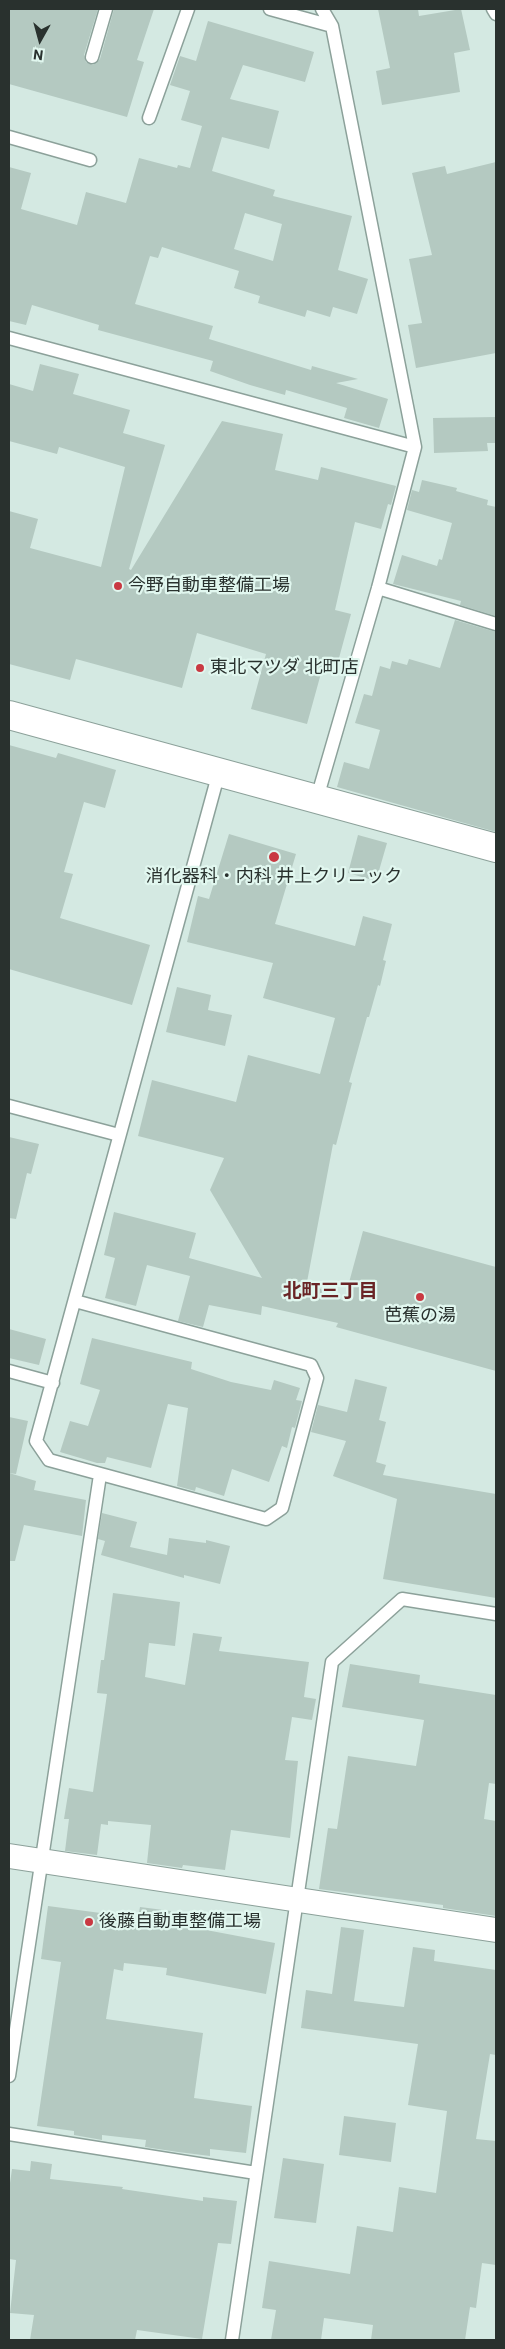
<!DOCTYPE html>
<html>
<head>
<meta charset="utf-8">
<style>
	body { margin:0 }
	#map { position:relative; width:505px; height:2349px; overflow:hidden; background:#d4e9e2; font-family:Roboto,sans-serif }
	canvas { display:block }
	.frame { position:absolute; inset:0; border:10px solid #29312e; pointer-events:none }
	.north { position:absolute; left:15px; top:15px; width:50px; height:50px; -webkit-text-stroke:4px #e1f7ef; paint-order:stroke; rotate:187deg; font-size:14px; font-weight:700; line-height:20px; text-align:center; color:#29312e }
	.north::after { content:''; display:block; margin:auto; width:18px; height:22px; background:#29312e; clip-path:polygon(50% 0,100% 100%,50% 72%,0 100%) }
</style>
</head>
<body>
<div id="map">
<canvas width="505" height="2349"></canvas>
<div class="frame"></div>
<div class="north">N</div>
</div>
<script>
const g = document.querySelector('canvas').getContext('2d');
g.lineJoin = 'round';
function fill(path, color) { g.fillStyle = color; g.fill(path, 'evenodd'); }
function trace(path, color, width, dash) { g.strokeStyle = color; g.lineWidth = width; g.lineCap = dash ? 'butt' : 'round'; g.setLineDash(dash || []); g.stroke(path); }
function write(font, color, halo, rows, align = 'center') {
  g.font = font + ' Roboto,"Noto Sans JP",sans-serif'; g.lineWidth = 4.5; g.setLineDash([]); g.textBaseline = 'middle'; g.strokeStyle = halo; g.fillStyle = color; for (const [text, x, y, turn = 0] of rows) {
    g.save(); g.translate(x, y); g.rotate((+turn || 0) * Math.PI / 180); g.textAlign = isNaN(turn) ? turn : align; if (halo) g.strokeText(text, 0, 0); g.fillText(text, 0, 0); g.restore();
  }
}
fill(new Path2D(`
	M9 9H98L84 55 86 62 93 65 100 59 114 9H154L137 60 144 62 127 117 9 84Z
	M378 9H418L419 16 461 9 470 50 454 53 460 92 382 105 376 71 390 68Z
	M208 21 314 52 305 82 243 65 230 99 279 111 269 149 222 137 212 171 275 190 273 196 352 216 338 270 368 279 357 314 333 307 330 317 307 310 305 317 258 303 260 296 234 288 239 271 162 247 158 258 150 256 135 304 213 326 209 339 311 370 312 366 358 379 336 383 388 399 379 428 344 418 347 408 286 390 285 395 250 385 210 371 213 361 98 330 99 325 32 305 26 325 9 321V167L31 173 21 209 77 225 86 192 126 203 139 158 177 168 178 165 190 168 202 126 181 120 190 91 170 85 180 56 196 61ZM245 213 282 224 273 261 234 249Z
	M496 162V353L416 368 408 325 422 323 409 259 432 255 412 173 445 166 447 174Z
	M40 364 79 374 73 394 130 410 123 433 165 445 129 569 131 570 222 421 283 434 275 470 318 480 321 467 396 486 391 505 388 504 381 529 355 522 335 610 351 614 336 669 323 666 307 724 251 709 266 654 197 633 182 688 76 659 70 680 9 664V511L38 519 30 548 101 567 125 467 59 447 57 454 9 441V384L33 391Z
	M496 417V443H487L488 451 434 453 433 418Z
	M422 480 457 488 456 491 488 500 487 505 496 507V616L460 605 461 601 393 584 402 555 437 566 439 559 442 560 452 523 407 510 412 490 419 492Z
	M455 620 496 632V832L337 787 344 762 369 769 380 730 355 723 364 694 372 696 380 666 390 669 392 661 407 665 409 659 440 668Z
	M9 745 56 758 58 753 116 770 105 808 84 802 64 872 73 874 60 918 150 945 132 1005 9 969Z
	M229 834 296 854 275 924 355 946 363 916 392 924 383 960 386 961 380 986 378 985 369 1017H367L349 1082 352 1083 336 1145 333 1144 307 1282 344 1301 363 1231 496 1267V1371L336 1327 338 1323 262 1306 261 1315 209 1305 203 1327 178 1321 190 1276 147 1265 136 1306 105 1298 115 1258 104 1255 114 1212 196 1233 189 1258 262 1278 210 1190 224 1158 138 1136 152 1080 236 1102 248 1055 320 1074 335 1018 263 998 273 963 187 942 198 896 209 899Z
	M358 835 387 843 376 881 348 873Z
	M177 987 211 995 208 1010 232 1015 225 1046 166 1032Z
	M9 1137 39 1144 31 1174 27 1173 16 1219 9 1218Z
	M9 1329 46 1339 39 1365 9 1358Z
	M92 1338 192 1362 191 1369 231 1382 271 1390 274 1380 300 1388 296 1400 302 1401 295 1428 292 1427 287 1448 282 1446 269 1482 232 1469 224 1496 196 1487 195 1491 177 1486 188 1408 168 1404 151 1468 107 1457 105 1463H97L60 1452 70 1421 88 1426 100 1390 80 1384Z
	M355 1379 387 1387 379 1420 386 1422 376 1462 386 1465 383 1475 496 1494V1598L383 1579 397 1499 333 1476 346 1441 311 1432 318 1405 347 1412Z
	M9 1417 28 1421 16 1474 9 1473Z
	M9 1473 36 1481 34 1490 86 1500 82 1536 24 1525 15 1561H9Z
	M102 1513 137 1522 130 1547 167 1555 169 1538 206 1543V1540L230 1546 220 1584 184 1575V1578L101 1555 105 1541 98 1539Z
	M113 1593 180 1602 175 1646 149 1643 145 1677 185 1685 193 1633 222 1637 219 1651 309 1662 304 1697 316 1699 312 1720 292 1717 285 1760 298 1761 290 1838 231 1830 225 1870 183 1865 182 1868 147 1863 151 1825 108 1821V1825L101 1824 97 1855 65 1851 69 1819H64L69 1788 93 1792 107 1694 97 1693 101 1660H104Z
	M350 1664 420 1675 419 1683 496 1695V1784L489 1783 484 1819 496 1821V1916L443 1908V1905L319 1889 328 1828 337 1829 348 1756 416 1766 424 1720 342 1707Z
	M48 1906 138 1918 140 1907 171 1911 169 1923 275 1943 266 1994 166 1975 167 1968 124 1963 123 1971 114 1969 106 2019 203 2033 194 2098 252 2106 246 2153 210 2149V2156L178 2152 145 2147 146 2140 102 2135V2140L74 2135V2131L37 2126 61 1962 41 1959Z
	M341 1927 364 1930 354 2001 404 2007 413 1947 435 1950 434 1961 496 1970V2055L490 2054 476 2139 496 2141V2265L482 2263 476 2308 470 2307 465 2340H371L373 2325 324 2318 321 2340H271L276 2310 262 2308 269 2261 350 2274 357 2226 393 2232 399 2187 436 2193 447 2111 408 2105 418 2044 301 2028 306 1990 332 1994Z
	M344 2116 396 2123 391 2162 339 2155Z
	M283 2158 324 2164 316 2223 274 2218Z
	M31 2161 52 2164 50 2179 123 2187 122 2189 203 2201V2197L237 2201 231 2244 218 2243 202 2339 137 2330 135 2340H30L34 2315 10 2313 16 2260 9 2259V2190L12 2169 30 2171Z`), '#b4c9c1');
const service = new Path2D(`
	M270 9 332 26
	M493 9 496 14
	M92 57 106 9
	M149 118 188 9
	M9 137 90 160
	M9 338 415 447
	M378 588 496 624
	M317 798 378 588 415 447 332 26 322 9
	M9 1106 119 1135
	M75 1301 311 1365 317 1378 282 1508 266 1519 49 1460 36 1441 219 772
	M9 1371 53 1383
	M9 2076 100 1475
	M9 2134 256 2173
	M232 2340 332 1662 402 1599 496 1614`);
const minor = new Path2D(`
	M9 1856 496 1930`);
const tertiary = new Path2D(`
	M9 715 496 848`);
trace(service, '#8ca19a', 15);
trace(minor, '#8ca19a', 26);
trace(tertiary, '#8ca19a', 30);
trace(service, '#fff', 12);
trace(minor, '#fff', 24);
trace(tertiary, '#fff', 28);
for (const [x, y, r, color] of [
	[118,586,5,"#c93942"],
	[200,668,5,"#c93942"],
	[274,857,6,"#c93942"],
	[420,1297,5,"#c93942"],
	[89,1922,5,"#c93942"]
]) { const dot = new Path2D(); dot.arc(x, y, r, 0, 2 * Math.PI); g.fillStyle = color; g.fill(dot); trace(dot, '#e1f7ef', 2); }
write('18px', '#29312e', '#e1f7ef', [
	["今野自動車整備工場",128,586],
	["東北マツダ 北町店",210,668],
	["消化器科・内科 井上クリニック",274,877,"center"],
	["芭蕉の湯",420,1316,"center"],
	["後藤自動車整備工場",99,1922]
], 'left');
write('bold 19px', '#6a2526', '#e1f7ef', [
	["北町三丁目",330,1292]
]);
</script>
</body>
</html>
